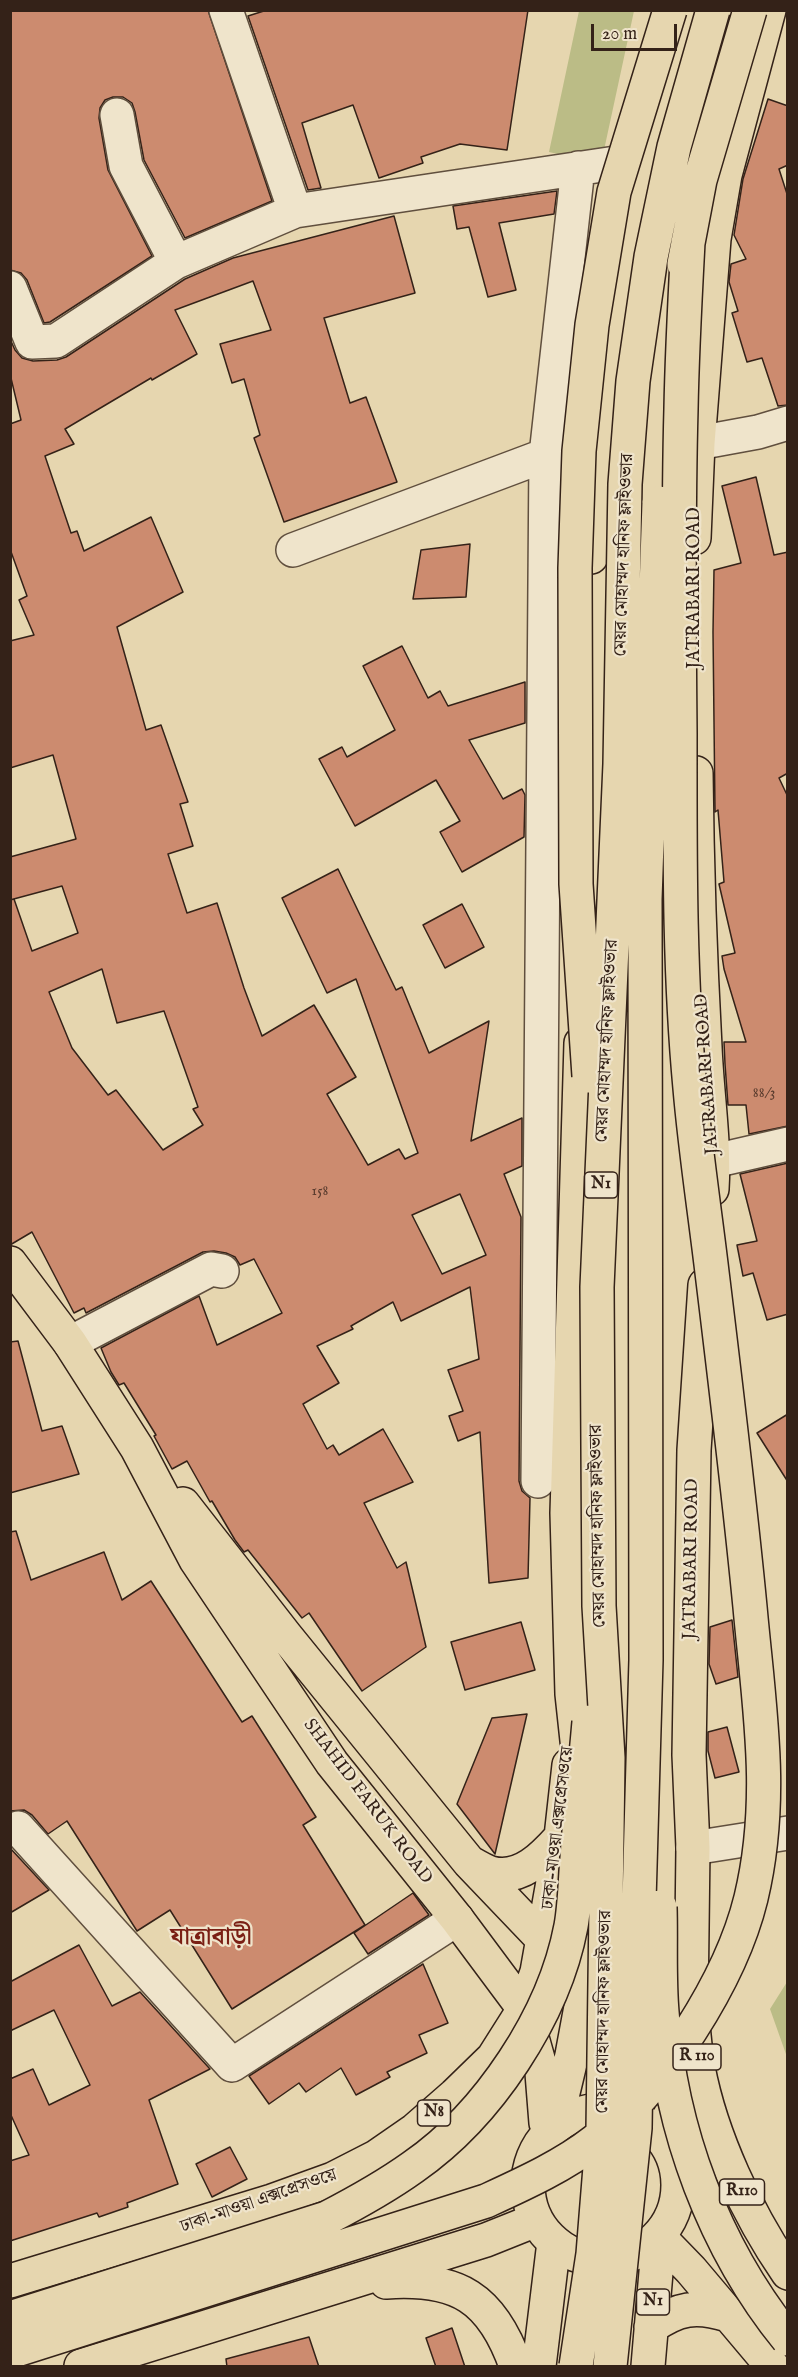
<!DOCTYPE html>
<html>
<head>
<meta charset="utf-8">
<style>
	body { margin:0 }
	#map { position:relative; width:798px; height:2377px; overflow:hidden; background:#e6d6af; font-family:"IM FELL English",serif }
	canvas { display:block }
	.frame { position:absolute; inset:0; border:12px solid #342218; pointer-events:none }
	.scale { position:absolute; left:591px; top:24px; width:86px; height:27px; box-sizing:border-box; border:3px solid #342218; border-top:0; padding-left:8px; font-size:18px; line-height:21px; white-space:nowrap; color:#342218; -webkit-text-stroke:4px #efe4cb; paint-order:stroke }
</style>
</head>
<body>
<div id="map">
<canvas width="798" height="2377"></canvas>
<div class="frame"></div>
<div class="scale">20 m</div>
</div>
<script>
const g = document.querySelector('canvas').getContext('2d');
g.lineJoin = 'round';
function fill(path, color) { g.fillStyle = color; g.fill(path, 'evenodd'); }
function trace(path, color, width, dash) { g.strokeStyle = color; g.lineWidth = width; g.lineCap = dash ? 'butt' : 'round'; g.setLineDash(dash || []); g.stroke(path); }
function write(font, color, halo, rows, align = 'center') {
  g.font = font + ' "IM FELL English","Noto Serif Bengali",serif'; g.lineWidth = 4.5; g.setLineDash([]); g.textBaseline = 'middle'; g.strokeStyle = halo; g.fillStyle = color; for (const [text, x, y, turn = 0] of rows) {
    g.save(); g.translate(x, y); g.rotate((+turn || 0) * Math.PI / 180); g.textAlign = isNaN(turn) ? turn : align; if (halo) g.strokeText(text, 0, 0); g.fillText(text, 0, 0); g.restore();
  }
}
fill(new Path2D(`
	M579 11H634L601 164 549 152Z
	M787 1982V2057L770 2009Z`), '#bbbc86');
const building = new Path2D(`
	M10 10H208L272 201 185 238 144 160 135 112 132 103 123 97H113L105 100 100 108 99 118 108 170 152 256 50 322 44 323 27 280 21 273 10 270Z
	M267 10H528L507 150 460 144 421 157 423 163 379 178 353 105 302 123 321 188 308 190 248 16Z
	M768 99 788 106V165L779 169 788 197V405L778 406 762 358 747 362 732 313 738 311 729 282 731 264 746 259 734 235 743 179Z
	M557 191 554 214 499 223 516 290 488 297 469 227 457 229 453 206Z
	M394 216 415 293 324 318 350 403 366 397 397 482 284 522 254 438 260 435 244 379 232 383 220 344 271 330 253 281 175 310 197 354 152 380 151 378 65 429 74 444 45 456 71 533 77 531 84 551 151 517 183 592 117 627 146 730 161 725 188 802 180 804 193 846 168 854 187 913 217 903 244 988 262 1036 314 1005 356 1077 327 1094 368 1165 399 1149 405 1159 418 1153 356 979 327 993 282 898 338 869 396 990 402 987 429 1053 489 1021 471 1141 522 1118V1166L504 1174 521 1217 519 1481 522 1491 530 1498 528 1578 489 1583 480 1432 458 1441 449 1416 463 1411 448 1370 479 1359 470 1287 401 1321 393 1302 351 1326 353 1329 317 1346 339 1383 303 1404 327 1449 333 1445 339 1455 383 1429 413 1482 364 1503 397 1568 406 1562 426 1647 362 1691 309 1613 302 1618 248 1550 244 1552 235 1540 212 1501 210 1502 187 1461 172 1469 154 1436 156 1435 124 1383 119 1385 111 1372 101 1348 199 1296 217 1345 282 1313 254 1259 240 1265 235 1257 226 1253 214 1251 203 1252 86 1313 84 1308 74 1313 32 1232 10 1245V900L14 899 32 951 78 933 62 886 10 900V857L76 839 53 755 10 768V641L34 635 19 600 27 596 10 549V424L21 420 10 374V339L15 350 22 358 33 361 57 360 66 357 185 279 233 258ZM102 969 117 1023 164 1011 198 1107 193 1109 203 1125 163 1150 116 1090 108 1095 72 1048 49 992ZM460 1194 486 1255 442 1274 412 1215Z
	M756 477 774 555 788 552V773L779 778 788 797V1126L749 1134 746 1105H728L725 1064 724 1042H746L724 969 722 956 735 953 719 884 724 882 718 810 715 812 713 632 714 570 741 563 722 486Z
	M470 544 466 597 413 599 421 550Z
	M402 646 428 698 440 691 448 706 525 682V723L469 740 503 799 522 789 525 795 524 837 462 872 440 832 460 821 436 780 355 826 319 759 342 747 347 757 395 730 363 666Z
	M462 904 484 947 445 968 423 925Z
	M788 1163V1314L767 1320 753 1273 743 1276 737 1245 757 1241 740 1174Z
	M18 1341 42 1431 62 1426 79 1474 10 1493V1342Z
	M788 1414V1482L757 1433Z
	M16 1531 31 1580 104 1552 122 1600 151 1581 242 1722 252 1716 316 1817 303 1825 365 1925 232 2009 170 1910 137 1931 67 1821 48 1834 32 1815 24 1810 10 1811V1532Z
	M732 1620 738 1677 716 1684 709 1664 710 1627Z
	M521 1622 535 1670 465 1690 451 1642Z
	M527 1714 495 1854 457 1804 492 1718Z
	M727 1727 739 1772 715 1778 708 1751V1732Z
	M10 1848 49 1890 10 1913Z
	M413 1893 429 1915 368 1954 354 1933Z
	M79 1945 112 2006 140 1992 210 2069 149 2100 178 2184 127 2203 128 2207 99 2217 97 2213 10 2241V2161L29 2155 10 2113V2079L33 2069 49 2105 90 2085 54 2010 10 2031V1982Z
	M423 1964 448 2023 419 2035 427 2053 387 2072 390 2077 356 2095 341 2068 306 2092 299 2083 269 2104 249 2076Z
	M230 2147 247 2179 212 2197 196 2164Z
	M452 2328 465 2367H436L426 2338Z
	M309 2337 319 2367H227L226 2359Z`);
fill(building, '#cc8b6f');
trace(building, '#342218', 1.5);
const minor = new Path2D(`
	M226 10 295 211
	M117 115 126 166 176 262
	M10 288 32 342 56 341 176 262 295 211 649 158
	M698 443 758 432 788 423
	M293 550 546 455
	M714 1161 788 1144
	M70 1343 211 1269 222 1271
	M538 1481 546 455 578 168
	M18 1828 232 2065 457 1919
	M693 1848 788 1833`);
const major = new Path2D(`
	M694 538 698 443 714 239 725 175 769 10
	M591 557 598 441 617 302 649 158 698 10
	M696 773C697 865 700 956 705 1047 707 1095 715 1142 712 1189
	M10 1263 70 1343 137 1448 196 1560 332 1763 457 1919 524 2009 542 2073 546 2123
	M183 1504 285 1635 469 1862 554 1951
	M579 1759 572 1694 567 1513 581 1043
	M469 1862C476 1866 484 1871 491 1873 521 1881 544 1856 561 1837
	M692 2016C694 2033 695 2050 698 2067 711 2137 748 2215 788 2273
	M685 2043 691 2007 693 1848 689 1755 694 1450 705 1285
	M528 2185a75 75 0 1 1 150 0a75 75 0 1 1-150 0Z
	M555 2126 572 2055 585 1985 588 1882
	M665 2141 676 2090
	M659 2237 691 2270 772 2366
	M10 2281 272 2201 333 2179 376 2157 415 2130 455 2095 493 2058 524 2009 537 1972 561 1837 569 1765
	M386 2282C458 2277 492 2298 516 2366
	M651 2327C678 2308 696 2305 728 2315
	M81 2366 486 2240 536 2220
	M539 2366 554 2242
	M648 2366 659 2237`);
trace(minor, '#604f3e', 36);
trace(major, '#342218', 36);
trace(minor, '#efe4cb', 33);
trace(major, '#e6d6af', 33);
const highwayBridge = new Path2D(`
	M684 264 700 180 750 10
	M589 1076 576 884 575 568 579 451 592 325 614 192 670 10
	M660 1907C661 1942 659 1978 662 2012 670 2129 714 2248 788 2339
	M10 2318 327 2218C356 2203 385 2187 413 2167 488 2115 554 2016 571 1926 575 1904 575 1880 577 1858 580 1813 585 1768 589 1722
	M10 2352 486 2201C523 2184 563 2166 595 2141 662 2088 731 1980 751 1898 775 1798 759 1707 750 1607 739 1493 725 1379 711 1264 704 1206 695 1147 690 1088 679 970 680 851 680 733 679 625 678 517 681 409 682 353 685 298 688 242
	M576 2366 593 2254 603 2130 608 1758 599 1606 597 1287 620 764 625 484 633 381 651 257 674 147 713 10
	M610 2366 635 2128 638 1935 646 1660 645 899 659 503`);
trace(highwayBridge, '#342218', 36, []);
trace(highwayBridge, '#e6d6af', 33);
write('15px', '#5a3c2e', null, [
	["88/3",764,1094],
	["158",320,1192]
]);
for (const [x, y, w] of [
	[601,1185,33],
	[697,2057,48],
	[434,2113,33],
	[742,2192,45],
	[653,2302,33]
]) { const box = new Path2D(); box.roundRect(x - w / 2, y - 13, w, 26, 4.5); g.fillStyle = '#efe4cb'; g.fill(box); trace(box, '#342218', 1.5); }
write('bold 16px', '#342218', null, [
	["N1",601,1185],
	["R 110",697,2057],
	["N8",434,2113],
	["R110",742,2192],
	["N1",653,2302]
]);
write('18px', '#342218', '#efe4cb', [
	["মেয়র মোহাম্মদ হানিফ ফ্লাইওভার",625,555,-88],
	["JATRABARI ROAD",695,588,-90],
	["মেয়র মোহাম্মদ হানিফ ফ্লাইওভার",608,1041,-87],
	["JATRABARI ROAD",708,1074,-94],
	["মেয়র মোহাম্মদ হানিফ ফ্লাইওভার",599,1526,-91],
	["JATRABARI ROAD",692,1559,-89],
	["SHAHID FARUK ROAD",367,1802,53],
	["ঢাকা-মাওয়া এক্সপ্রেসওয়ে",559,1828,-83],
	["মেয়র মোহাম্মদ হানিফ ফ্লাইওভার",605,2012,-89],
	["ঢাকা-মাওয়া এক্সপ্রেসওয়ে",259,2202,-19]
]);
write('bold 24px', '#7a1f14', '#efe4cb', [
	["যাত্রাবাড়ী",211,1939]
]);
</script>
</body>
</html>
